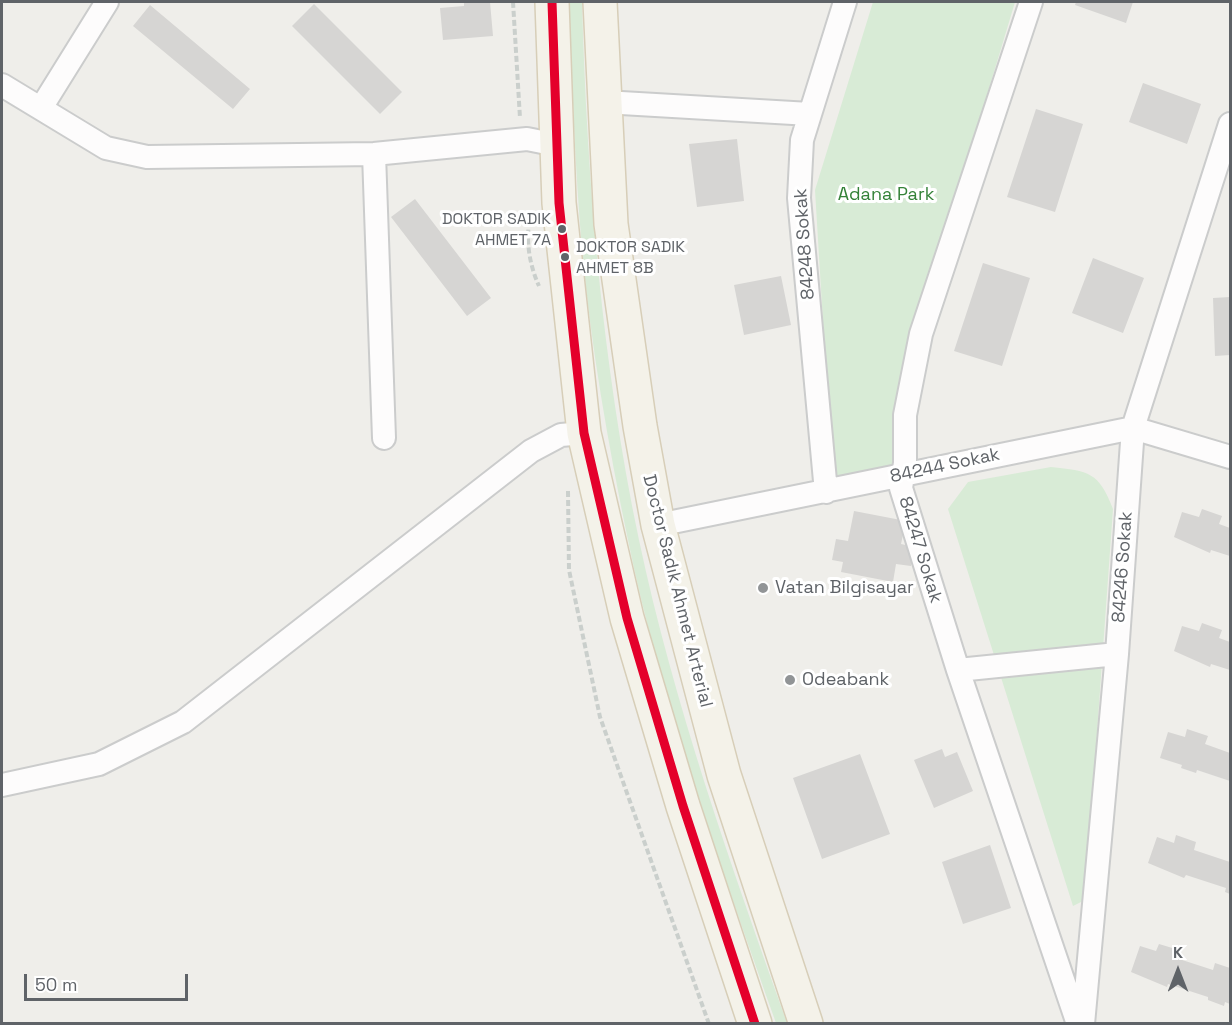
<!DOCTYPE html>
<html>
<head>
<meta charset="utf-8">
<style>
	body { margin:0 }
	#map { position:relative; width:1232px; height:1025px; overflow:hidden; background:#efeeea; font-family:"Space Grotesk",sans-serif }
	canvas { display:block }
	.frame { position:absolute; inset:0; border:3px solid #5f6368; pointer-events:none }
	.north { position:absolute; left:1148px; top:941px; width:60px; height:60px; -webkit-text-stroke:4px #fff; paint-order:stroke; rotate:0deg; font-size:16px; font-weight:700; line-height:24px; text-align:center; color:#5f6368 }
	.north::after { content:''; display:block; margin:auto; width:21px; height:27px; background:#5f6368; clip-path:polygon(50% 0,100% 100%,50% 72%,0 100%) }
	.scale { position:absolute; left:24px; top:974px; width:164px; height:27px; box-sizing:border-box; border:3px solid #5f6368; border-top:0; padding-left:8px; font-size:18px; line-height:21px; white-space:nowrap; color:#5f6368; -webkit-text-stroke:4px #fff; paint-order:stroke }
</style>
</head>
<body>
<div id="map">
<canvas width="1232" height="1025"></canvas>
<div class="frame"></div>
<div class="north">K</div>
<div class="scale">50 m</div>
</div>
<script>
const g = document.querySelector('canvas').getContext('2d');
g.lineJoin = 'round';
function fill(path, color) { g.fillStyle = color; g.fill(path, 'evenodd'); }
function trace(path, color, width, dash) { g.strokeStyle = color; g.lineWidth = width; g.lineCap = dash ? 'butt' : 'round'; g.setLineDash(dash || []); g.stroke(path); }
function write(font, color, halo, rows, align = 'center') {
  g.font = font + ' "Space Grotesk",sans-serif'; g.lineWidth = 6; g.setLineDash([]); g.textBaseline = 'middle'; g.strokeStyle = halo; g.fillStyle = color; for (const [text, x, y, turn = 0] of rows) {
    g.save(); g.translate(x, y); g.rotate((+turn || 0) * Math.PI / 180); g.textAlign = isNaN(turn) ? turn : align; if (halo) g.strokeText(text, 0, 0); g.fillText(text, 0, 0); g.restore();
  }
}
fill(new Path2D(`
	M569 2H582C587 182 602 363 639 540 674 705 731 865 787 1023H776C721 867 661 702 628 540 608 444 591 346 582 249 575 167 572 84 569 2Z
	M873 2H1015L916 332 900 470 833 488 815 190Z
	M1051 467C1089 471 1099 472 1113 509L1085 900 1073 906 948 509 968 482Z`), '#d8ebd6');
fill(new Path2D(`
	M464 2H490L493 36 443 40 440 8 464 6Z
	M1076 2H1133L1126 23 1075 5Z
	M314 4 402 92 380 114 292 26Z
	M150 5 250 89 233 109 133 26Z
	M1143 83 1201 104 1187 144 1129 122Z
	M1036 109 1083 124 1055 212 1007 197Z
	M737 139 744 201 697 207 689 144Z
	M415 199 491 298 467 316 391 217Z
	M1093 258 1144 278 1123 333 1072 313Z
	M983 263 1030 278 1002 366 954 351Z
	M781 276 791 325 744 335 734 285Z
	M1230 297V355L1215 356 1213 298Z
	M1202 509 1222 516 1219 524 1230 528V556L1211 550 1210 553 1174 537 1182 512 1199 517Z
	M854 511 906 521 901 544 915 547 911 566 896 564 893 582 841 572 843 562 832 560 836 539 848 541Z
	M1202 623 1222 630 1219 638 1230 642V670L1211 664 1210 667 1174 651 1182 626 1199 631Z
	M1187 729 1208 736 1205 744 1230 753V781L1197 770 1196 773 1181 768 1182 765 1160 758 1168 732 1185 737Z
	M942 749 945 757 957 752 973 791 934 808 914 760Z
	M860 754 890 834 822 859 793 778Z
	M1176 835 1196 842 1194 850 1230 862V894L1225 892 1226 888 1186 875 1184 878 1148 863 1157 837 1174 843Z
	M990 845 1011 908 963 924 942 862Z
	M1159 944 1179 950 1176 958 1213 970 1215 963 1230 968V1004L1225 1002 1224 1006 1208 1000V997L1168 984 1167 987 1131 972 1140 946 1156 951Z`), '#d6d5d3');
const minor = new Path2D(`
	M1031 2 921 334 905 415V463L901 488 958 670 1078 1024
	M2 85 106 148 147 157 374 154 527 139 557 145
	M604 102 810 114
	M41 108 107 2
	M374 154 384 438
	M826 492 799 198 802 140 845 2
	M658 525 1133 428 1230 457
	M958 670 1117 654
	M2 785 99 764 183 722 531 451 561 435 584 433
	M1083 1024 1117 654 1133 428 1230 124`);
const primary = new Path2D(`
	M552 2 559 203 584 433 627 618 683 806 755 1024
	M600 2 611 224 640 426 658 525 724 775 806 1024`);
trace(minor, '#cbcccc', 26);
trace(primary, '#d7ceb8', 36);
trace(new Path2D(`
	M513 2 520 118
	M532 212C524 235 529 264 539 286
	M568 491 569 570 600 717 709 1024`), '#cacfcc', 4, [6, 3]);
trace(minor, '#fdfcfc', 22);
trace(primary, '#f4f2e9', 33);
trace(new Path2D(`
	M552 2 559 203 584 433 627 618 683 806 755 1024`), '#e4002b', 9);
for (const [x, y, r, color] of [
	[562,229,5,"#5f6368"],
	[565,257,5,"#5f6368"],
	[763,588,6,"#919496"],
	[790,680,6,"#919496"]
]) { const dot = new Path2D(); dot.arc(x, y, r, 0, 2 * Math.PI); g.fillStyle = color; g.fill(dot); trace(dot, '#fff', 2); }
write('16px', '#5f6368', '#fff', [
	["DOKTOR SADIK",551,220],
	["AHMET 7A",551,241],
	["DOKTOR SADIK",576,248,"left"],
	["AHMET 8B",576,269,"left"]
], 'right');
write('18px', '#348238', '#fff', [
	["Adana Park",886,195]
]);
write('18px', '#5f6368', '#fff', [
	["84248 Sokak",805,244,-94],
	["84244 Sokak",945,466,-12],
	["84247 Sokak",920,550,73],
	["84246 Sokak",1123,567,-86],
	["Doctor Sadık Ahmet Arterial",677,591,76]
]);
write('18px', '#5f6368', '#fff', [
	["Vatan Bilgisayar",775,588],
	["Odeabank",802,680]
], 'left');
</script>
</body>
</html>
